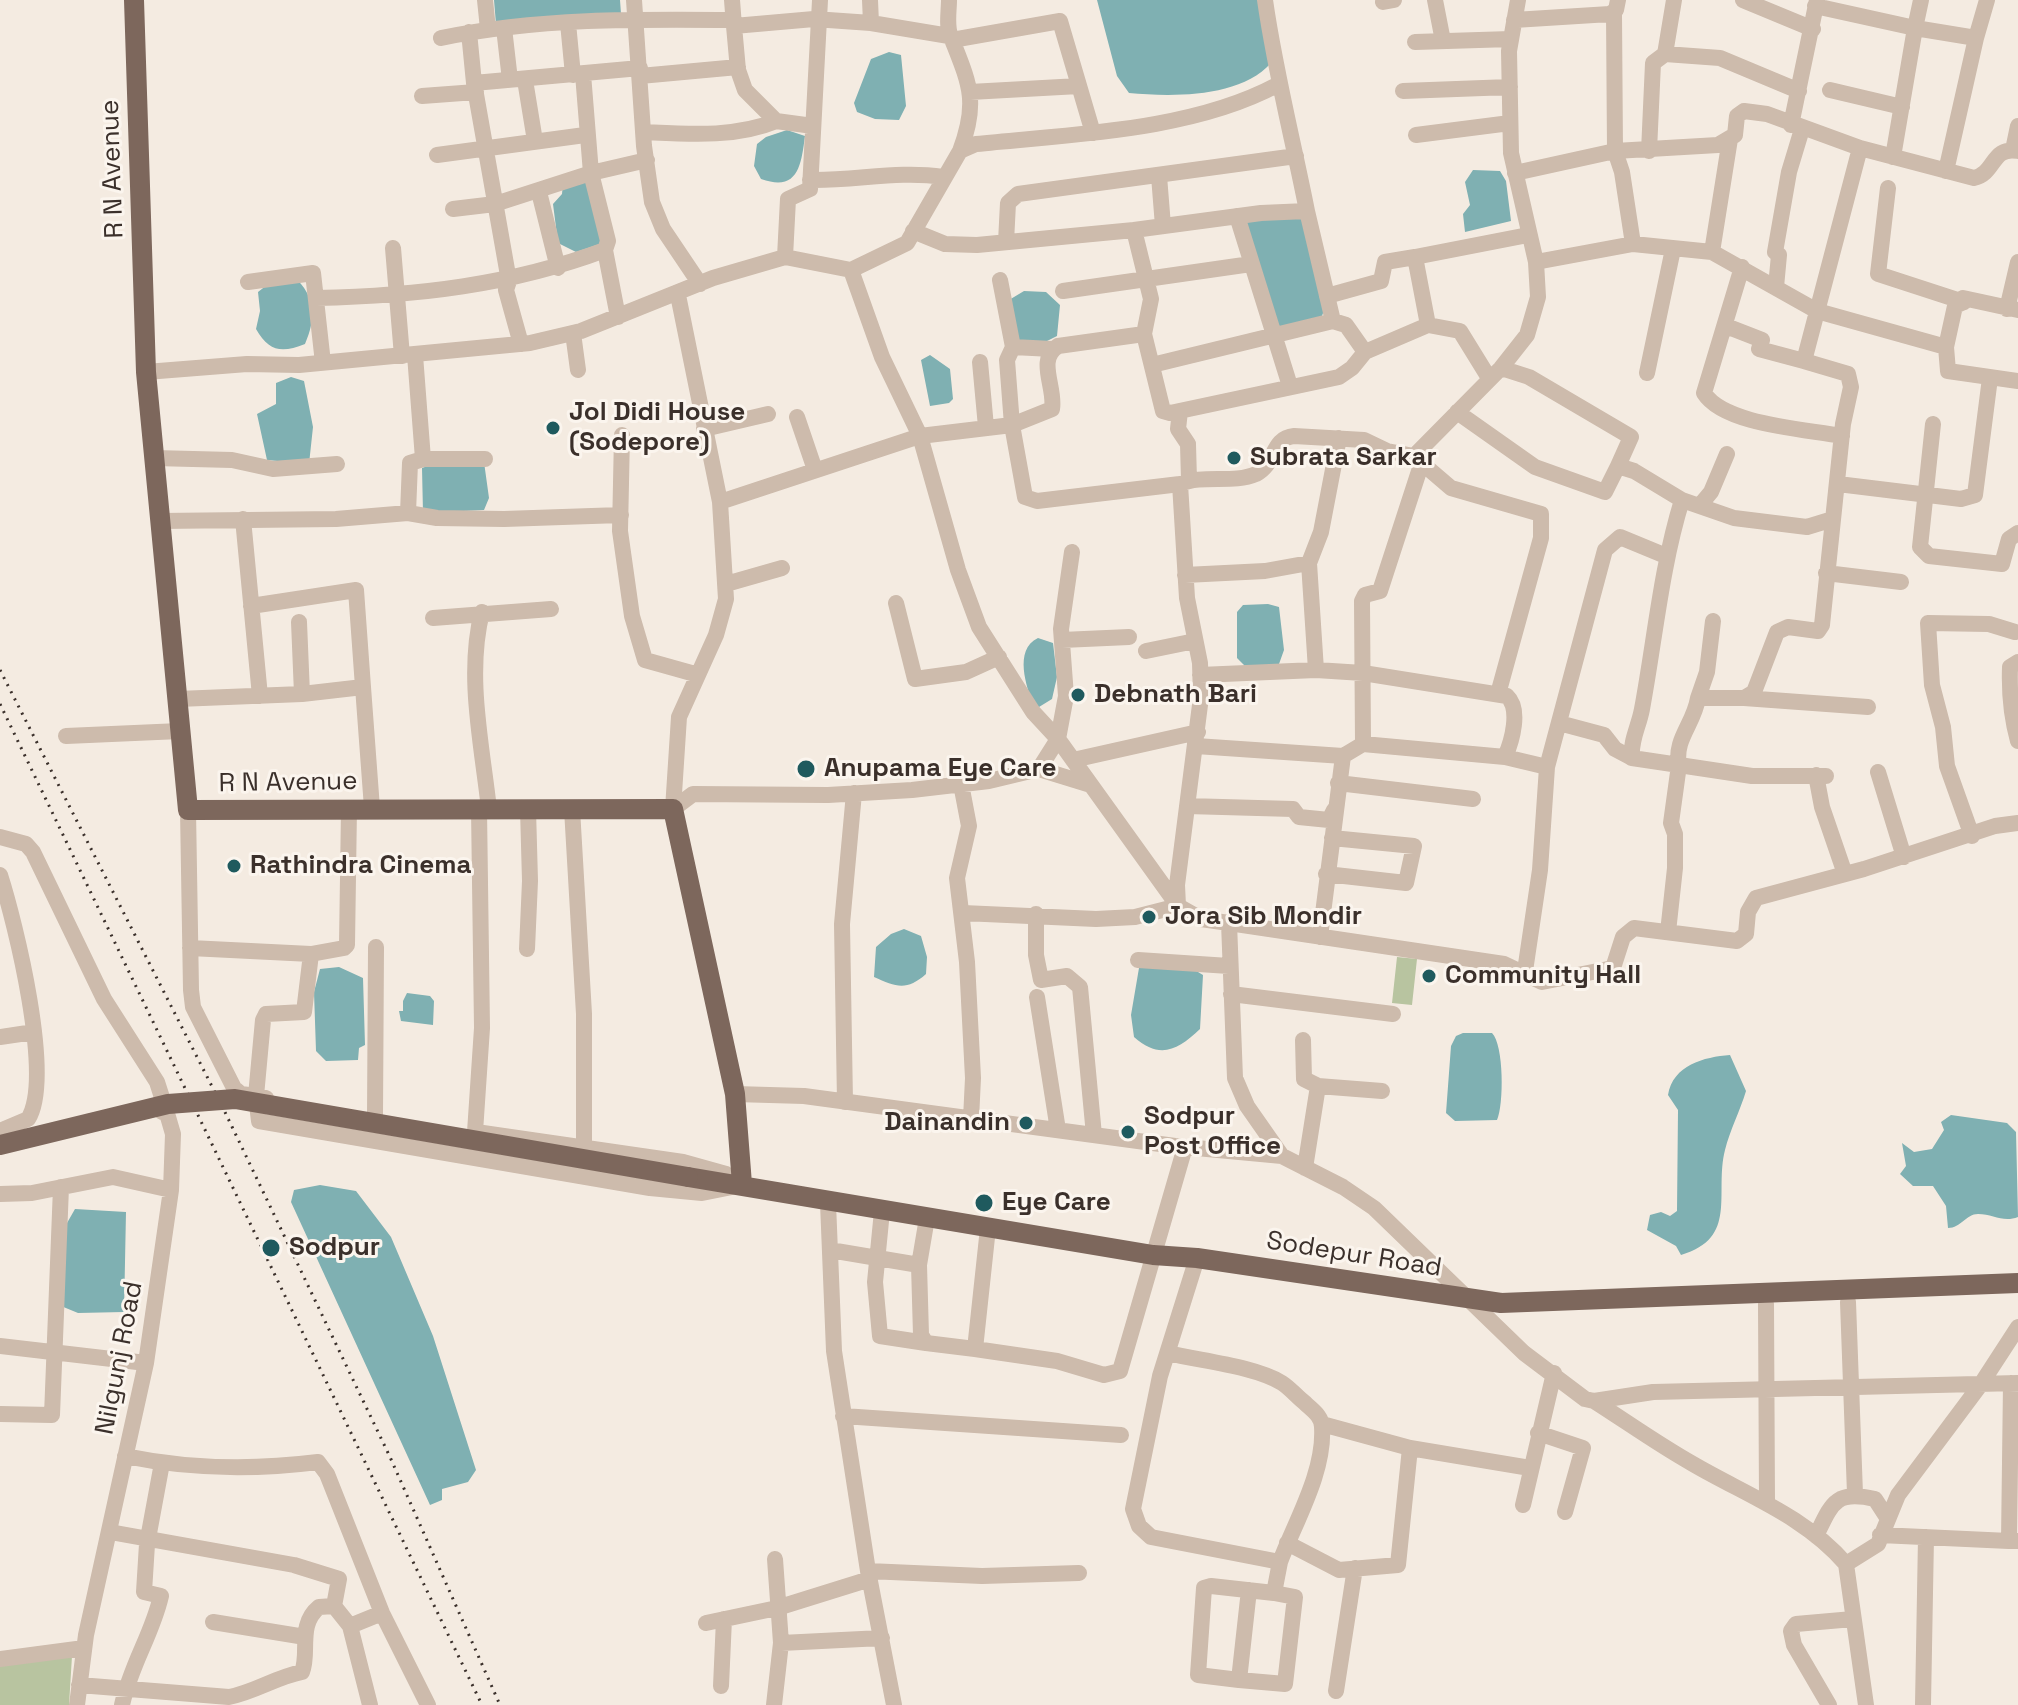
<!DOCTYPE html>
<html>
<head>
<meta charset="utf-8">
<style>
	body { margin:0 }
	canvas { display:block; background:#f4ebe1 }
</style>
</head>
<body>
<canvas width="2018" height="1705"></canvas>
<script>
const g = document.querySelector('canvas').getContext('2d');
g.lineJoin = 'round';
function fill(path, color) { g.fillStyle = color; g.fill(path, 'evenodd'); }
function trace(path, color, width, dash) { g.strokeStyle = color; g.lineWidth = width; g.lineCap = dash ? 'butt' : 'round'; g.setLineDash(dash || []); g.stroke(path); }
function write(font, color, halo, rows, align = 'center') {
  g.font = font + ' "Space Grotesk",sans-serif'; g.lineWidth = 6; g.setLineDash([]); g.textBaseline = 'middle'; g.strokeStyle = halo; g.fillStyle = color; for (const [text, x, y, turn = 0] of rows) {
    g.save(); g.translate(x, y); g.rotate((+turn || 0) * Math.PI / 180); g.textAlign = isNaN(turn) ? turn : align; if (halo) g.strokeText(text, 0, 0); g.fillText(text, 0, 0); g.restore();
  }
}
fill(new Path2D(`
	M1397 957 1417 959 1412 1005 1392 1003Z
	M72 1656 69 1705H0V1663Z`), '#b8c4a0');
fill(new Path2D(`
	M494 0H620L621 14 496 24Z
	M1097 0H1260L1271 63C1240 98 1172 97 1129 93L1117 76Z
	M889 52 901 55 906 106 899 120 875 119 857 112 854 103 871 59Z
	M787 130 805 136C801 166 798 192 761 179L754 166 757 144 766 137Z
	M1473 170 1500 171 1506 181 1511 221 1465 232 1463 214 1470 205 1465 182Z
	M590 176 603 243 576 252 558 243 553 204 562 194 563 183Z
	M1301 216 1324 310 1321 319 1279 328 1245 220Z
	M294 277C316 296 316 319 305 344 282 353 269 352 256 329L260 311 258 292 272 281Z
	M1024 291 1046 292 1060 305 1057 336 1035 347 1017 339 1009 300Z
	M930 355 950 369 953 399 949 403 930 406 921 360Z
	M291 377 304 381 313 427 309 464 267 460 257 414 276 404V383Z
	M456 456 484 462 489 498 484 510 423 513 422 468Z
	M1268 604 1279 607 1284 650 1279 664 1246 667 1237 658V612L1243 605Z
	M1038 638 1053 643 1057 677 1052 699 1039 707 1033 705C1027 687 1013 650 1038 638Z
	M904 929 921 936 927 957 926 974C907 991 896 987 874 977L876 947 891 934Z
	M1147 965 1188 966 1203 975 1200 1029C1178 1050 1160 1060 1134 1037L1131 1015 1139 968Z
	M339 967 363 978 365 1045 359 1048 358 1060 326 1061 316 1051 314 992 320 969Z
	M407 993 430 996 434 1001 433 1025 401 1021 399 1011H403V1001Z
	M1463 1033H1492C1504 1045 1504 1105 1497 1120L1455 1121 1446 1113 1451 1046 1456 1036Z
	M1730 1055 1746 1091C1740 1111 1730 1130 1725 1150 1714 1193 1739 1238 1681 1255L1676 1246 1647 1230 1650 1215 1661 1212 1670 1216 1677 1211 1678 1110 1668 1095C1673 1065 1704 1057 1730 1055Z
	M1951 1115 2007 1123 2016 1132 2018 1217C2003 1223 1993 1214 1978 1214 1966 1214 1961 1228 1948 1228L1946 1206 1933 1186H1913L1900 1174 1906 1166 1902 1143 1914 1152 1932 1149 1944 1130 1941 1122Z
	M320 1185 356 1191 391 1237 433 1336 476 1470 468 1482 442 1489V1500L430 1505 291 1202 294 1190Z
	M75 1209 126 1212 124 1312 78 1313 61 1306 67 1223Z`), '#7fb0b2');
trace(new Path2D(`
	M485 0 488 29
	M634 0 644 146 652 202 663 229 700 284
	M732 0 734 26
	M870 0 871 23
	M949 0C949 11 946 27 951 37 969 83 979 101 960 151
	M1265 0C1275 71 1293 140 1307 211
	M1435 0 1443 41
	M1743 0 1813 29
	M1921 0 1915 28 1976 38 1987 0
	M1383 2 1394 0
	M1815 6 1915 28 1893 157
	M1614 13 1615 151 1622 172 1633 244
	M1514 20 1610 14 1616 10 1618 0
	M568 23 573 75
	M504 28 510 80
	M469 32 474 83 509 281 506 290 521 344
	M441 38C537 18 637 19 734 20
	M952 40 1060 21 1093 133
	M1415 42 1511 39
	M1665 54 1720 58 1799 91
	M583 74 591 173 647 160
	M640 76 738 67
	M525 80 535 141
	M474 83 640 68
	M1830 90 1902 107
	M1403 91 1510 87
	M970 92 1079 86
	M422 96 476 92
	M1791 125 1817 0
	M813 126 776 121 745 90 738 70 734 26 814 19 871 23 949 36
	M643 132C687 134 735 138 776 121
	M1416 135 1510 123
	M2013 150 2018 126
	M1649 151 1653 63 1665 54 1674 0
	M437 155 585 135
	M1946 171 1976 38
	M1515 173 1615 151 1718 145 1735 135 1737 116 1744 111 1767 114 1860 148 1974 178C1996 173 1991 146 2018 151
	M1159 176 1163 226
	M810 180C856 181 898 170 943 177
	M1888 188 1878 274 1964 302
	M539 192 558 268
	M453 209 495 204 591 173 608 241 605 250 618 317
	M1237 216 1290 386
	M913 231 945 244 977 245 1134 230
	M1006 242 1008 203 1018 194 1296 156
	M393 248 402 356
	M1712 252 1730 139
	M785 257 788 199 810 189 820 0
	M1536 262 1633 244 1712 252 1817 311 1946 347
	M1742 267 1704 393C1724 425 1806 429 1842 436
	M851 270 907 243 960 151 976 144C1072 134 1191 131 1277 85
	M1000 280 1013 347 1052 349
	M248 282 313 273 323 363
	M1776 287 1779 255 1775 252 1789 172 1802 129
	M1063 291 1251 264
	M1327 296 1381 281 1385 262 1415 257
	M316 298C416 296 511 285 605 250
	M2007 309 2018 262
	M2018 310 1963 298 1964 302 1955 306 1946 347 1948 371 2018 381
	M1333 321 1346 325 1365 352
	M1428 325 1460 331 1489 378
	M1726 326 1762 340 1759 349 1804 361
	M573 333 578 370
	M1013 347 1007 360 1012 425 1052 409C1056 388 1036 359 1058 346L1144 334
	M980 362 986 427
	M1152 365 1333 321 1307 211 1261 213 1134 230 1151 299 1144 334 1163 411 1170 413 1339 377 1352 368 1365 352 1428 325 1415 257 1528 235
	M1501 368 1529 377 1631 437 1618 466 1634 471 1682 500
	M146 372 247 364 299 365 530 343 581 331 713 278 785 257 851 270 882 357 920 436 958 570 979 627 1033 712 1058 739 1178 906 1201 919 1229 923 1235 1078 1247 1106 1282 1156 1343 1187 1374 1208 1524 1353 1585 1399 1594 1401C1627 1422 1659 1445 1693 1464 1746 1495 1805 1516 1846 1564L1866 1705
	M1647 373 1673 249
	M1180 411 1178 429 1188 444 1189 480
	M1457 412 1535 467 1605 492 1618 466
	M797 417 815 470
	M1933 424 1920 547 1929 556 2002 564 2009 539 2018 533
	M704 429 768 414
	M622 435 620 531 632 616 645 660 695 674
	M154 458 232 460 273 469 337 464
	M1416 458 1451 488 1541 514V538L1498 694
	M423 459H485
	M1838 484 1961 499 1975 495 1990 378
	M720 502 920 436 1012 425 1025 497 1037 501 1180 484
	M1701 504 1711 492 1727 454
	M408 513 410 463 423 459 415 355
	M243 519 260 696
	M160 521 336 519 408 513 437 518 504 519 621 515
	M1309 563 1316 670
	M1826 573 1901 582
	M1185 575 1265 571 1309 563 1321 532 1339 438
	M726 584 782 568
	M896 603 915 679 966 672 999 657
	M251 606 356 590 363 687 302 694
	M482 612C466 675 482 745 489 809
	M433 618 551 609
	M1062 640 1129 637
	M1146 651 1195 641
	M2018 662 2010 667C2009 694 2011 716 2018 741
	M1200 675 1316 670 1363 673 1507 696C1521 709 1512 741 1505 757L1547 767
	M363 687 372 808
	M1698 698 1707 672 1713 621
	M1744 698 1868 707
	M178 699 302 694 299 622
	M1559 723 1604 735 1615 749 1632 758
	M66 736 180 731
	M1363 744 1505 757
	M1196 746 1343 756
	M1073 760 1198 732
	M1039 769 1091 785
	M1878 772 1904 857
	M1816 775 1822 807 1845 874
	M1826 776H1752L1679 765C1674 739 1694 724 1698 698H1744L1754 692 1777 632 1788 627 1818 631 1822 625 1843 424 1851 387 1848 374 1804 361 1860 148
	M1338 783 1473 799
	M961 784 969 826 957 878 967 962 973 1078 971 1119
	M1187 806 1293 809 1299 817 1329 820 1334 810
	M572 809 584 1014V1149
	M673 809 693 794 828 795 912 790 989 781 1039 769 1058 739 1066 696 1061 629 1072 552
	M673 809 679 717 716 635 726 599 720 502 678 295
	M188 810 191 990 193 1007 234 1088 241 1094 256 1096 259 1121 650 1188 702 1193 737 1186
	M1972 836 1947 766 1943 727 1932 685 1928 623 1989 624 2015 632
	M0 837 26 844 33 852 104 999 157 1082 166 1110 162 1112
	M1326 874 1406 883 1414 846 1332 838
	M0 875C15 922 54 1078 28 1119L0 1131
	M963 913 1096 919 1135 917 1178 906 1177 885 1201 697 1200 663 1187 598 1180 484C1203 474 1233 484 1256 474 1276 464 1271 438 1294 436L1364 440 1387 451 1414 456 1501 368 1527 335 1538 297 1536 262 1511 153 1509 51 1518 0
	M1036 914V955L1041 980 1067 976 1080 987 1094 1135
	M1229 923 1504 964 1542 982 1613 968 1623 937 1634 928 1737 941 1746 934 1748 912 1756 898 1864 869 1995 826 2018 823
	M1668 932 1675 868V834L1671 823 1679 765 1632 758C1630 741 1639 726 1642 709 1655 639 1661 568 1682 500L1734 518 1807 527 1833 519
	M1320 937 1343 756 1363 744 1362 601 1365 595 1380 591 1421 465
	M190 948 311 954 344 948 347 945 349 808
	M527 949 530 881 528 809
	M1138 960 1229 966
	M1525 971 1540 870 1547 767 1605 550 1620 537 1666 556
	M1231 994 1393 1014
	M1037 997 1058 1130
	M0 1037 34 1032
	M1303 1040 1304 1079 1318 1086 1305 1168
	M1318 1086 1382 1091
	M735 1094 804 1096 1175 1146 1282 1156
	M266 1098 256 1096 263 1020 266 1014 304 1012 311 954
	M845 1102 842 924 854 793
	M166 1110 173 1134 171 1190
	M375 1116 376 947
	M475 1132 482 1028 479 809
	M483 1133 683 1162 726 1174 741 1183
	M0 1194 32 1193 113 1177 171 1190 146 1363 86 1635 77 1705
	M828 1203 834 1351 868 1571 894 1705
	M882 1211 875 1282 880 1336 926 1343
	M927 1218 919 1265 921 1335 926 1343 975 1349 988 1228
	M830 1250 919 1265
	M1848 1302 1855 1494
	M1766 1304 1767 1503
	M0 1346 146 1363
	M975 1349 1057 1361 1104 1375 1120 1371 1185 1147
	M1168 1353C1200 1361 1254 1366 1282 1383 1290 1388 1297 1397 1305 1403 1312 1410 1322 1416 1322 1427 1325 1472 1295 1522 1280 1562L1151 1537 1139 1526 1133 1509 1160 1376 1197 1258
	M2011 1383 2009 1541H2018
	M1594 1401 1653 1392 2018 1383
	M0 1414 52 1415 61 1187
	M843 1416 1121 1435
	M1322 1424 1410 1448 1530 1468
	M1538 1433 1583 1448 1565 1512
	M125 1456C188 1469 254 1470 318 1462L327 1474 382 1613 428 1705
	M1523 1505 1554 1373
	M110 1532 294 1565 339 1579 334 1606 350 1626
	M1880 1535 2009 1541
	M1816 1536C1832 1503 1835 1490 1875 1499L1886 1516
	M1287 1543 1339 1570 1398 1565 1410 1448
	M1846 1564 1878 1544 1898 1495 1981 1384 2018 1327
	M868 1571 982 1576 1079 1573
	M1249 1590 1239 1680 1285 1684 1295 1597 1274 1593 1280 1562
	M213 1622 305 1637
	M706 1623 777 1608 870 1579
	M781 1643 882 1638
	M0 1659 84 1648
	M1239 1680 1198 1675 1204 1588 1211 1586 1274 1593
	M79 1685 229 1697C255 1692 276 1677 302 1672 310 1653 297 1625 319 1607L334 1606
	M721 1686 724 1619
	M1336 1691 1355 1568
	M122 1705C131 1664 152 1635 161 1596L144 1592 147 1544 162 1463
	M370 1705 350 1626 382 1613
	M774 1705 781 1643 775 1559
	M1829 1705 1794 1645 1791 1631 1796 1624 1853 1619
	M1923 1705 1926 1537`), '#cdbbac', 16);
trace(new Path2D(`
	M134 0 146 372 188 810 673 809 735 1094 742 1184
	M688 1177 1153 1255 1197 1258 1501 1303 2018 1283`), '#7d675c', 20);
trace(new Path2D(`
	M0 670 224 1110 390 1457 500 1705
	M0 704 482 1705`), '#3b302b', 3, [2, 6]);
trace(new Path2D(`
	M0 1145 168 1104 235 1099 688 1177`), '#7d675c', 20);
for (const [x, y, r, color] of [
	[553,428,8,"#1f5a5e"],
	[1234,458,8,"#1f5a5e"],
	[1078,695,8,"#1f5a5e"],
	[806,769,10,"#1f5a5e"],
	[234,866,8,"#1f5a5e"],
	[1149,917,8,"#1f5a5e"],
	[1429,976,8,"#1f5a5e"],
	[1026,1123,8,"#1f5a5e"],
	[1128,1132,8,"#1f5a5e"],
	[984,1203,10,"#1f5a5e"],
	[271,1248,10,"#1f5a5e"]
]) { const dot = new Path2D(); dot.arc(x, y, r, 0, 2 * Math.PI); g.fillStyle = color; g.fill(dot); trace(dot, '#fbf5ee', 3); }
write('26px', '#3b302b', '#fbf5ee', [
	["R N Avenue",113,169,-92],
	["R N Avenue",288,783,-1],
	["Sodepur Road",1354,1255,9],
	["Nilgunj Road",120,1358,-79]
]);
write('bold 26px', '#3b302b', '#fbf5ee', [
	["Jol Didi House",569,413],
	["(Sodepore)",569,443],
	["Subrata Sarkar",1250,458],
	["Debnath Bari",1094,695],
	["Anupama Eye Care",824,769],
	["Rathindra Cinema",250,866],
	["Jora Sib Mondir",1165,917],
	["Community Hall",1445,976],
	["Sodpur",1144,1117],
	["Post Office",1144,1147],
	["Dainandin",1010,1123,"right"],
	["Eye Care",1002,1203],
	["Sodpur",289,1248]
], 'left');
</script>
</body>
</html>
